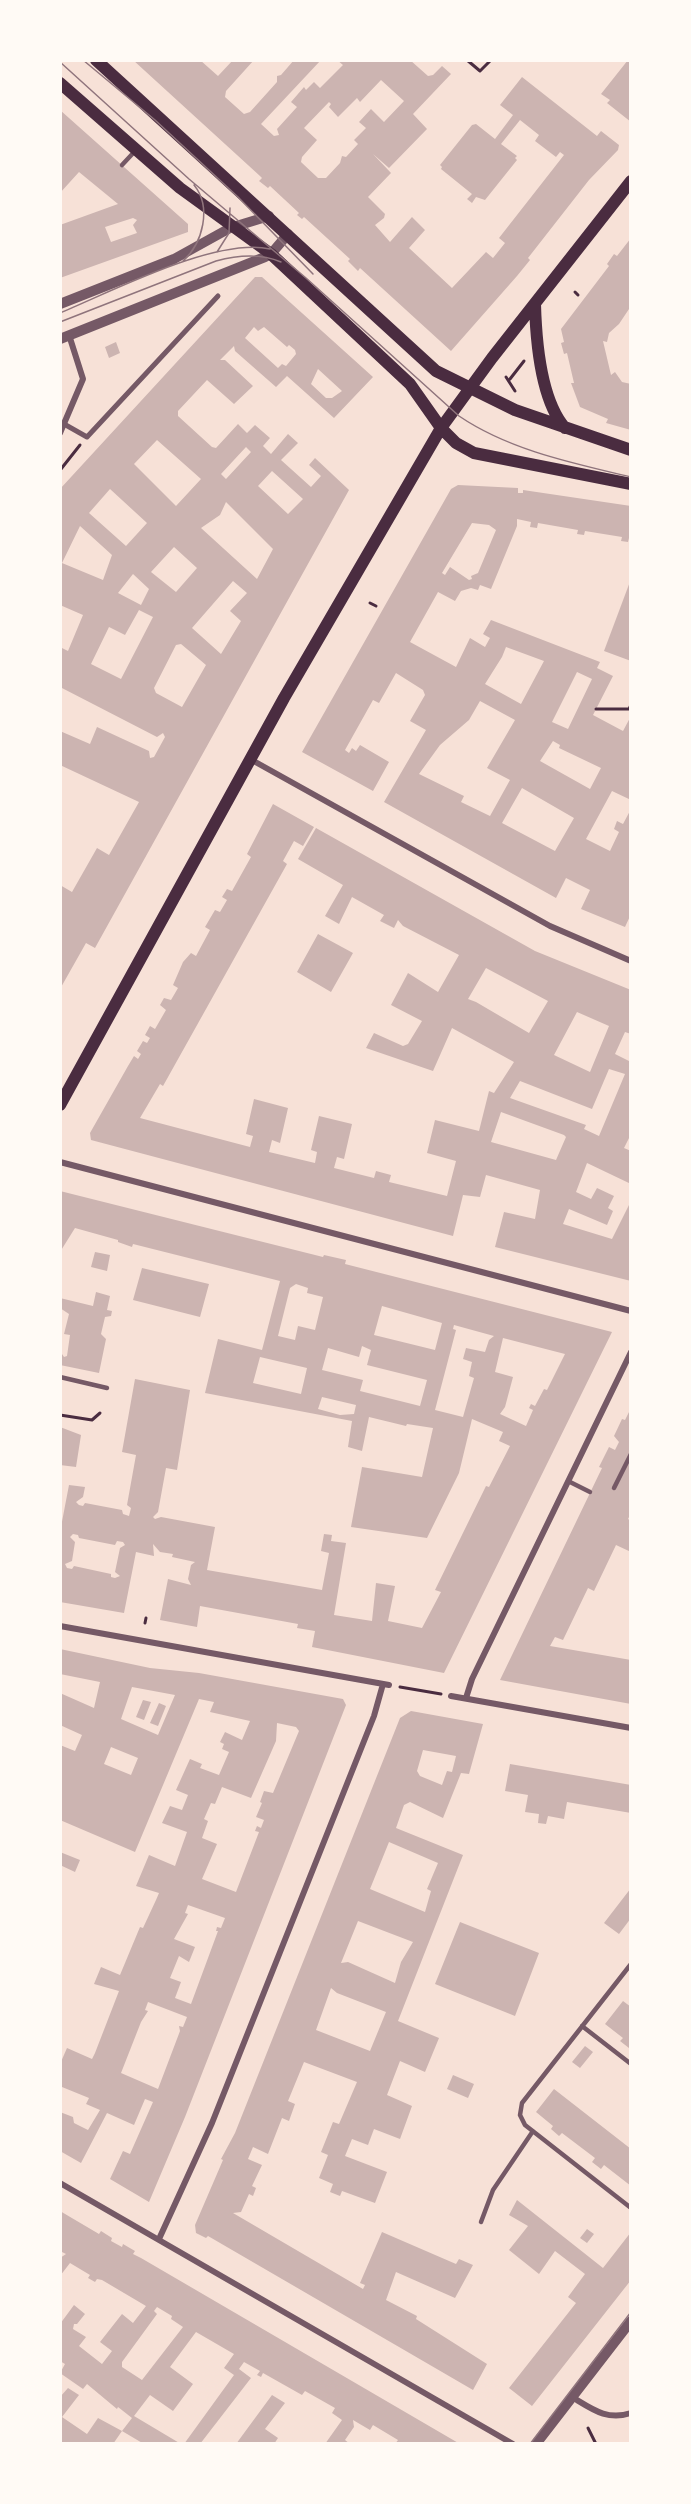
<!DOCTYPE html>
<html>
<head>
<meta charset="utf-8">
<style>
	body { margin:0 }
	#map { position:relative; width:691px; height:2504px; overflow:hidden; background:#f7e1d7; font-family:Lato,sans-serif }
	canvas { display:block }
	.frame { position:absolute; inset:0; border:62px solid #fffaf5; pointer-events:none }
</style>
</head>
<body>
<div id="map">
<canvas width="691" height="2504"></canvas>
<div class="frame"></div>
</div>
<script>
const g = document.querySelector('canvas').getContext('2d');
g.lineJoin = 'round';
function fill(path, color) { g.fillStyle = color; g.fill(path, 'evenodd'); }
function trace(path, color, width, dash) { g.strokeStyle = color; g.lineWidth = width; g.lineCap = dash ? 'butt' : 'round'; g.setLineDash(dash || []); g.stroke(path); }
fill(new Path2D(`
	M133 60H200L218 76 233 60H254L226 91 225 97 244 114 250 112 277 82V76L281 75 294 60H321L261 124 274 136 279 135 277 129 297 107 291 102 304 87 306 90 314 82 320 88 343 65 337 60H410L428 76 433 75 442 66 451 74 413 114 427 129 389 168 373 154 391 173 368 197 385 214 384 218 375 225 390 242 412 217 425 230 409 248 452 288 486 252 493 258 505 243 499 238 564 155 560 152 556 157 535 141 539 135 520 120 501 144 517 156 515 158 517 160 485 200 476 197 472 203 467 199 472 194 441 169 442 167 440 165 472 125 476 124 495 139 513 115 500 105 522 77 597 136 601 131 619 145 618 150 589 180 528 258 530 260 517 276 451 351 360 268 358 271 348 261 350 259 304 217 302 219 297 215 299 213 270 186 268 188 259 181 262 178 260 176ZM381 80 404 101 384 122 371 109 359 122 366 128 354 140 358 144 346 157 342 156 340 163 326 178H318L301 162 302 157 317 140 304 128 329 102 331 104 329 107 338 117 357 98 360 102Z
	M628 60H631V122L607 103 610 100 601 94Z
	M60 110 188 224V232L60 278V225L118 204 79 172 60 193ZM133 218 137 220 133 225 137 233 111 242 105 227Z
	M631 238V306L619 324 609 333 607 342 603 341 611 375 615 372 622 382 631 384V430L606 423 608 419 580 407 571 383H574L567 353 564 354 561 343 564 342 561 329 609 266 607 264 614 254 617 256Z
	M255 277H262L373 377 334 418 287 376 276 387 235 351 234 346 220 360H225L253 386 234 404 207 380 178 411V416L212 447 216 448 238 424 247 433 255 425 270 438 263 446 271 454 288 434 298 443 281 460 311 487 321 476 309 465 315 458 349 490 95 948 86 943 60 989V885L72 892 97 848 109 855 139 802 60 765V731L90 744 97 727 149 751 150 758 154 757 165 737 163 733 157 737 60 687V647L68 651 83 615 60 605V489ZM254 327 258 331 264 327 287 347 289 345 295 350 296 354 286 366 282 364 278 368 245 338ZM318 369 342 391 332 398H326L311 384ZM157 440 201 479 176 506 134 464ZM246 447 251 452 226 479 221 474ZM272 471 303 499 288 514 258 486ZM110 489 147 523 126 546 89 513ZM226 502 273 549 257 579 201 528 220 515ZM80 526 112 555 103 580 62 563ZM174 547 197 568 176 592 151 572ZM133 574 149 589 141 605 118 593ZM233 581 247 593 230 611 241 621 221 654 192 628ZM139 610 153 617 121 679 91 664 109 627 125 635ZM181 644 206 665 182 707 156 693 154 688 176 645Z
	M116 342 120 353 109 358 105 347Z
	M458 485 518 488V493H523V490L631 506V538H629L628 542 621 541 622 537 585 531 584 535 577 534 578 530 538 523 537 528 530 527 531 522 517 519V526L491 589 480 585 478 590 471 588 461 591 455 601 438 592 410 642 456 667 470 638 485 647 490 638 483 634 491 620 600 662 597 668 613 676 593 715 623 731 631 716V800L612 791 586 839 610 851 619 832 614 829 617 821 623 824 631 809V914L625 927 581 909 590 890 566 878 556 898 384 802 426 730 410 721 425 695 423 690 396 673 379 703 373 700 345 750 349 753 352 748 356 751 360 745 389 762 373 791 302 752 451 489ZM472 523 489 525 496 530 478 573 471 576 472 579 469 580 450 567 445 575 442 573ZM506 647 544 661 521 704 485 684 502 657ZM577 672 592 679 568 729 552 722ZM480 701 515 720 487 768 510 780 490 816 461 802 464 796 419 774 440 745 469 720ZM553 741 560 745 559 748 601 768 590 789 540 761ZM522 788 574 818 555 851 502 823Z
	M631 579V661L604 651Z
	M273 804 314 827 303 846 294 841 283 861 287 864 163 1086 160 1084 140 1118 250 1147 253 1136 246 1134 254 1099 288 1108 280 1143 272 1140 269 1152 315 1163 317 1152 311 1150 319 1116 352 1124 344 1159 337 1157 334 1168 374 1178 376 1171 391 1175 389 1182 447 1196 456 1161 427 1153 435 1120 479 1131 489 1091 494 1093 514 1062 452 1028 433 1071 366 1048 374 1033 403 1046 408 1044 422 1021 391 1005 408 973 438 992 459 955 403 926 398 920 394 928 380 921 384 915 352 897 339 924 325 916 343 885 298 859 316 828 535 951 631 990V1034L625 1032 615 1054 631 1062V1134L624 1148 631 1151V1184L587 1163 576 1192 591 1199 597 1188 614 1196 608 1208 613 1211 607 1225 569 1209 563 1224 612 1239 631 1201V1281L495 1247 504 1212 535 1219 540 1190 486 1175 480 1197 463 1195 453 1236 91 1140 90 1133 128 1066 134 1056 138 1059 141 1054 137 1051 143 1041 147 1043 150 1038 145 1035 150 1026 155 1029 166 1010 160 1005 164 998 171 1000 178 988 173 985 183 962 191 953 196 956 210 930 205 927 215 910 220 912 227 900 222 897 227 889 232 891 251 857 247 854ZM486 968 548 1001 529 1033 476 1002 468 999ZM577 1012 609 1026 590 1072 554 1055ZM609 1069 625 1074 599 1136 584 1129 586 1125 510 1098 520 1081 592 1109ZM501 1112 564 1135 566 1137 556 1160 491 1142Z
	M318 934 353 953 331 992 297 972Z
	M60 1191 323 1257 324 1255 346 1260 345 1264 612 1332 444 1673 312 1647 315 1631 297 1628 298 1624 200 1606 197 1627 160 1620 168 1579 191 1585 188 1579 191 1565 195 1562 172 1557 173 1554 160 1552 153 1544 154 1556 136 1552 124 1613 60 1602V1532L69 1485 85 1487 83 1497 76 1502 79 1505 83 1506 85 1503 122 1510 123 1514 129 1516 131 1508 127 1505 136 1455 122 1452 135 1379 190 1390 177 1470 166 1468 158 1512 153 1517 155 1519 161 1517 215 1527 207 1570 322 1590 329 1553 321 1551 324 1534 332 1535 331 1541 346 1543 334 1615 372 1621 376 1583 395 1586 388 1621 422 1628 441 1592 435 1590 486 1486 489 1487 510 1446 499 1441 503 1432 472 1419 459 1473 427 1538 351 1527 362 1467 422 1477 433 1428 407 1424 406 1426 369 1417 362 1451 348 1447 352 1421 205 1393 218 1339 262 1350 280 1281 133 1244 132 1247 118 1242V1240L75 1228 60 1252ZM296 1284 308 1288 307 1293 323 1297 315 1330 298 1326 295 1340 278 1336 290 1288ZM382 1306 442 1323 435 1350 374 1335ZM454 1325 494 1336 489 1340 485 1352 466 1348 463 1359 472 1362 469 1376 474 1378 463 1417 435 1410 456 1330 453 1329ZM503 1338 565 1354 547 1390 544 1389 535 1406 531 1404 529 1408 533 1410 526 1426 500 1414 505 1407 513 1377 495 1372ZM362 1346 371 1350 367 1365 427 1380 420 1406 360 1391 363 1380 322 1370 328 1348 359 1357ZM260 1357 307 1368 301 1394 253 1383ZM322 1397 356 1405 354 1414 340 1415 318 1409ZM73 1534 78 1535 79 1538 115 1545 117 1541 123 1542 125 1545 120 1548 115 1572 120 1576 115 1578 111 1577V1574L74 1566 72 1569 67 1568 65 1564 72 1561 75 1542 70 1537Z
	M95 1252 110 1255 107 1271 91 1267Z
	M142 1268 209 1284 200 1317 133 1300Z
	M96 1292 110 1296 107 1310 112 1311 111 1316 105 1317 101 1334 106 1339 99 1373 60 1365V1351L64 1357 67 1356 70 1335 64 1334 69 1314 60 1308V1298L93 1306Z
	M631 1408V1513L628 1519 631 1521V1552L616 1545 594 1591 588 1588 563 1640 555 1637 550 1646 631 1660V1704L500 1680 602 1468 599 1467 609 1447 615 1450 619 1442 614 1436 622 1419 625 1420Z
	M60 1427 81 1435 76 1467 60 1465Z
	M60 1649 150 1668 199 1673 343 1699 346 1705 185 2117 149 2202 110 2179 123 2151 130 2154 153 2102 145 2099 134 2125 107 2113 81 2163 60 2151V2112L73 2117 74 2123 88 2130 100 2110 86 2104 89 2098 62 2087 60 2092V2064L67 2048 92 2059 95 2053 119 1991 94 1984 101 1967 120 1975 140 1927 143 1928 156 1900 159 1893 136 1886 149 1855 175 1866 187 1832 162 1823 170 1806 182 1810 188 1795 176 1790 190 1759 202 1764 200 1768 219 1775 229 1752 222 1749 224 1744 220 1742 225 1732 242 1740 250 1721 210 1712 214 1702 199 1699 135 1852 60 1820V1745L75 1751 82 1735 60 1725V1693L94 1708 100 1682 60 1674ZM132 1687 175 1695 158 1735 121 1719ZM277 1723 296 1727 299 1731 273 1793 264 1791 260 1802 262 1803 256 1817 264 1820 261 1828 257 1826 255 1831 259 1832 236 1892 202 1879 217 1844 202 1838 208 1821 204 1819 211 1803 215 1804 222 1787 251 1798 276 1741ZM111 1747 138 1758 131 1775 104 1764ZM188 1905 225 1918 221 1928 217 1927 216 1931H218L191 2004 175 1998 181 1982 170 1978 179 1956 189 1962 195 1947 174 1939 188 1914 185 1913ZM148 2002 187 2017 183 2027 179 2026 180 2031 158 2089 121 2073 141 2022 148 2011 145 2010Z
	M143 1700 151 1702 144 1720 136 1717Z
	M159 1703 166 1706 158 1726 150 1723Z
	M411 1711 483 1724 469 1774 461 1773 443 1818 410 1802 404 1805 396 1828 463 1855 398 2021 439 2038 425 2072 400 2061 387 2095 412 2106 400 2139 374 2129 368 2145 352 2139 345 2156 387 2172 375 2203 342 2191 340 2196 330 2192 333 2184 319 2178 328 2155 321 2152 333 2122 339 2124 357 2082 304 2062 288 2101 295 2104 289 2121 282 2118 268 2154 253 2147 248 2159 262 2165 252 2186 256 2188 253 2196 249 2194 241 2212 233 2213 363 2289 365 2285 360 2283 382 2232 456 2264 459 2259 473 2265 455 2298 396 2272 386 2300 417 2316 416 2319 487 2364 473 2390 208 2236 206 2238 196 2233 195 2225 223 2160 221 2159 235 2133 400 1718ZM423 1750 456 1756 452 1772 447 1771 442 1785 420 1776 417 1771ZM389 1842 438 1863 427 1889 431 1891 425 1912 370 1889ZM358 1921 413 1942 401 1962 395 1983 348 1962 341 1963ZM331 1988 337 1993 386 2012 370 2051 316 2030Z
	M510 1764 631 1785V1813L567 1802 564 1819 548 1816 546 1824 538 1823 539 1814 525 1812 528 1795 505 1791Z
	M60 1852 80 1860 75 1872 60 1865Z
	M631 1888V1918L619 1934 604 1923Z
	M460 1922 539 1953 515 2016 435 1984Z
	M623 2001 631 2007V2045L629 2048 620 2041 623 2038 605 2024Z
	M585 2046 593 2052 580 2068 572 2062Z
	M453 2075 474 2084 468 2098 447 2089Z
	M554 2089 631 2149V2186L604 2165 601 2169 592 2162 595 2158 562 2133 559 2136 551 2129 553 2126 536 2112Z
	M517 2200 603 2268 631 2232V2280L532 2406 509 2388 576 2303 568 2297 585 2274 555 2251 539 2274 509 2250 528 2226 509 2215Z
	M60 2211 99 2234 101 2231 112 2238 111 2241 122 2247 123 2244 135 2251 133 2254 141 2258 460 2444H395L398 2440 373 2425 370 2430 353 2420 354 2427 345 2440 350 2444H325L342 2420 332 2413 335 2408 305 2391 302 2395 263 2373 261 2377 257 2375 260 2371 244 2362 239 2369 251 2378 200 2444H184L234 2375 224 2368 234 2354 196 2332 170 2367 193 2384 173 2411 150 2395 134 2416 181 2444H144L122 2431 113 2444H60V2397L68 2388 79 2395 62 2417 87 2434 98 2418 122 2431 132 2418 118 2407 117 2409 87 2384 83 2389 60 2373 65 2364 60 2361V2324L74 2305 85 2314 77 2324H74L73 2329 86 2337 79 2346 102 2364 112 2351 100 2342 122 2314 133 2323 146 2306 102 2280 97 2279 95 2282 88 2278 90 2275 70 2263 60 2276V2258L66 2254 60 2251ZM157 2307 172 2316 171 2319 183 2327 142 2380 122 2367V2362L157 2314 154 2311Z
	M587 2229 594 2234 587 2243 580 2238Z
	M272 2395 285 2403 265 2429 278 2438 274 2444H236Z`), '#ccb4b1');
trace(new Path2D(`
	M467 60 480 71 491 60
	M575 292 578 295
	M506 377 515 391
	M510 379 524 361
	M61 469 80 445
	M370 603 376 606
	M596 709H629L631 705
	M60 1415 92 1420 100 1413
	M145 1623 146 1618
	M400 1687 441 1694
	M588 2428 596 2444`), '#4a2c40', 3);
trace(new Path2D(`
	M122 165 136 150
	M60 1377 107 1388
	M568 1481 590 1492
	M614 1488 631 1454
	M631 1964 522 2103 520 2115 525 2125 631 2208
	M582 2026 631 2064
	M481 2222 493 2190 533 2131`), '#755966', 4.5);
trace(new Path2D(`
	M64 424 87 437 218 296`), '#755966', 5);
trace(new Path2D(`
	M60 433 83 379 69 335
	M250 759 550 926 631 961
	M60 1162 631 1311
	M60 1626 389 1685
	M451 1696 631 1728
	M466 1698 472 1679 631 1352
	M60 2183 513 2444
	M159 2239 212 2123 374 1716 383 1684
	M572 2397C592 2409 607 2421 631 2413`), '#755966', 6);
trace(new Path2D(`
	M60 304 174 259 230 228 269 216
	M60 339 265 257 271 254 288 234
	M536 2444 631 2321`), '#755966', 10);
trace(new Path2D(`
	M96 60 436 371 515 410 631 450
	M60 83 180 188 271 254 410 384 441 428 456 443 474 453 631 484
	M535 304C536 340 540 399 565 428
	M60 1105 284 698 441 428 492 358 631 181`), '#4a2c40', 12);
trace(new Path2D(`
	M83 60 155 120 238 197 313 274
	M60 62 189 179 306 278 459 416C509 450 572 463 631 477
	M217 252 229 233 230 208
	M183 261C203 243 212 207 194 185
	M60 313C113 291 216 237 270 249
	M60 322 216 261C238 255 260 253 281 262
	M530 2444 631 2312`), '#8f747c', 1.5);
</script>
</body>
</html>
